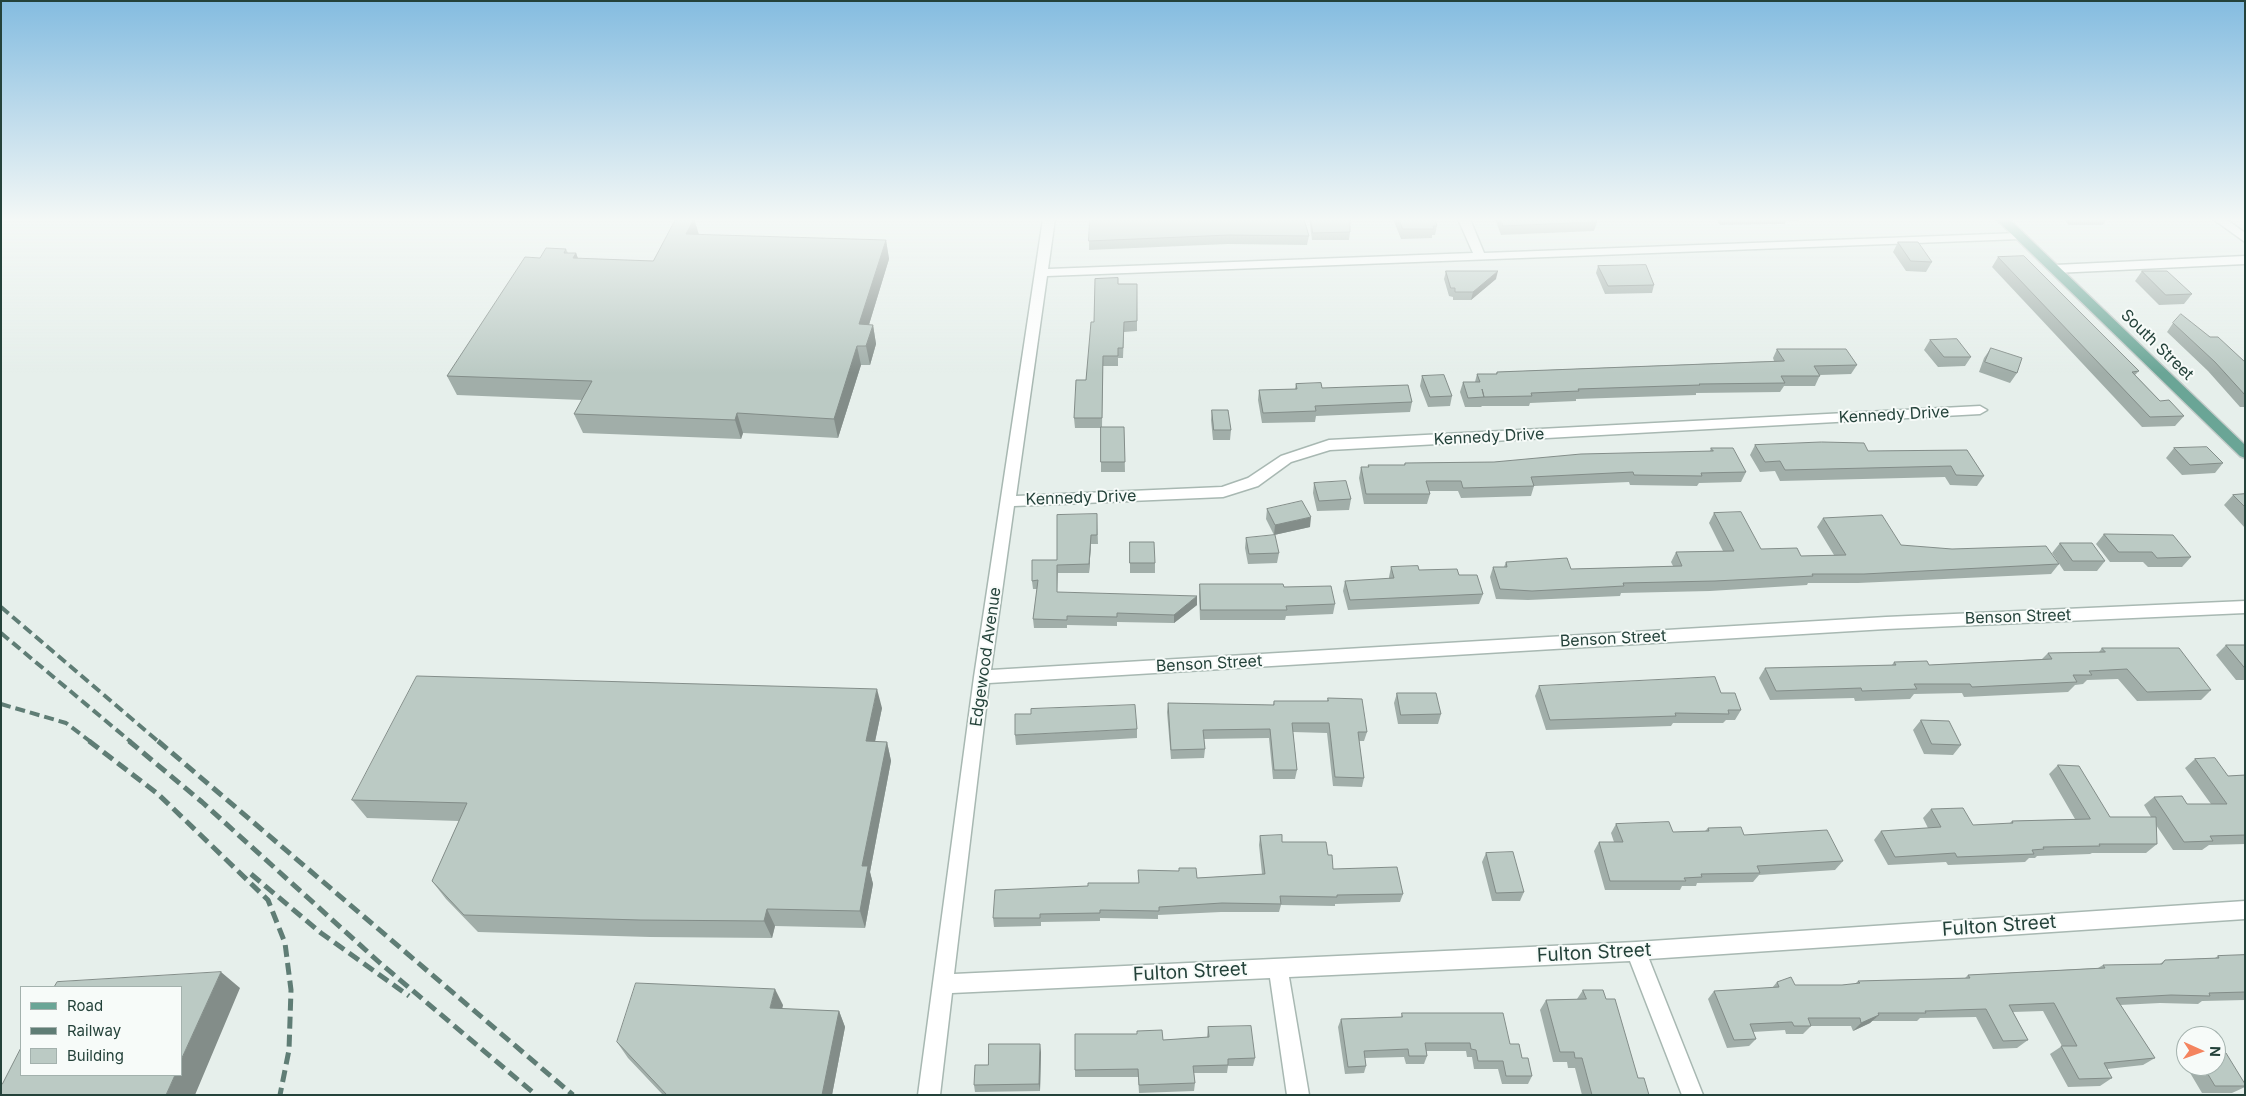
<!DOCTYPE html>
<html>
<head>
<meta charset="utf-8">
<style>
	body { margin:0 }
	#map { position:relative; width:2246px; height:1096px; overflow:hidden; background:#e6efeb; font-family:Inter,sans-serif }
	canvas { display:block }
	.frame { position:absolute; inset:0; border:2px solid #24423a; pointer-events:none }
	.legend { position:absolute; left:20px; top:986px; width:162px; height:90px; box-sizing:border-box; background:#f7fbf9; border:1px solid #a3b1ad; margin:0; padding:6px 9px; list-style:none; font-size:15px; color:#24423a }
	.legend li { display:flex; align-items:center; gap:10px; height:25px }
	.legend b { width:25px; border:1px solid #a3b1ad }
	.north { position:absolute; left:2176px; top:1026px; width:50px; height:50px; box-sizing:border-box; background:#f7fbf9; border:1px solid #a3b1ad; border-radius:50%; rotate:92deg; font-size:14px; font-weight:700; line-height:20px; text-align:center; color:#24423a }
	.north::after { content:''; display:block; margin:auto; width:18px; height:22px; background:#f4845f; clip-path:polygon(50% 0,100% 100%,50% 72%,0 100%) }
</style>
</head>
<body>
<div id="map">
<canvas width="2246" height="1096"></canvas>
<div class="frame"></div>
<ul class="legend">
<li><b style="height:6px;background:#6aa596"></b>Road</li>
<li><b style="height:6px;background:#5f7d75"></b>Railway</li>
<li><b style="height:14px;background:#bbcac4"></b>Building</li>
</ul>
<div class="north">N</div>
</div>
<script>
const g = document.querySelector('canvas').getContext('2d');
g.lineJoin = 'round';
function trace(path, color, width, dash) { g.strokeStyle = color; g.lineWidth = width; g.lineCap = dash ? 'butt' : 'round'; g.setLineDash(dash || []); g.stroke(path); }
function fill(path, color) { g.fillStyle = color; g.fill(path, 'evenodd'); }
function write(font, color, halo, rows, align = 'center') {
  g.font = font + ' Inter,sans-serif'; g.lineWidth = 4; g.setLineDash([]); g.textBaseline = 'middle'; g.strokeStyle = halo; g.fillStyle = color; for (const [text, x, y, turn = 0] of rows) {
    g.save(); g.translate(x, y); g.rotate((+turn || 0) * Math.PI / 180); g.textAlign = isNaN(turn) ? turn : align; if (halo) g.strokeText(text, 0, 0); g.fillText(text, 0, 0); g.restore();
  }
}
const minor = new Path2D(`
	M1043 219H1055L1048 269 1473 253 1458 219H1470L1484 253 2020 233 2026 236 2020 239 1047 276 1016 496 1222 487 1248 478 1281 456 1329 440 1980 406 1987 410 1980 414 1330 450 1291 462 1258 486 1223 497 1014 506 991 670 1886 617 2245 601V613L1886 629 989 683 954 974 1636 942 2245 901V919L1649 959 1703 1095H1682L1630 961 1289 977 1309 1095H1287L1270 978 952 993 940 1095H918L974 677Z
	M2213 219H2226L2245 233V242Z
	M2245 256V264L2055 273 2049 269 2055 265Z`);
const major = new Path2D(`
	M1996 219H2009L2245 445V458L2240 456Z`);
trace(minor, '#a8b8b2', 3);
trace(major, '#c2cac8', 3);
fill(minor, '#fff');
fill(major, '#6aa596');
trace(new Path2D(`
	M1 607 159 742
	M1 633 131 742
	M1 704 66 723 91 742`), '#5f7d75', 4, [10, 5]);
trace(new Path2D(`
	M89 741 158 794 268 900 285 943 291 990 289 1050 280 1095
	M129 741 202 802 380 963 536 1095
	M158 741 573 1095
	M251 874 321 933 409 996`), '#5f7d75', 5, [12, 6]);
fill(new Path2D(`
	M694 219 699 235 886 240 889 259 869 325H873L876 344 870 365H861L838 438 743 433 741 439 583 433 574 414 582 400 457 395 447 376 540 258 566 249 568 253H576L578 259 653 261Z
	M1309 219H1350V232L1349 240H1312Z
	M1393 219H1435L1437 226 1435 235H1432V238L1401 239Z
	M1495 219H1596L1597 222 1594 231 1501 235Z
	M1716 219H1822L1786 221 1785 224 1720 225Z
	M2064 219H2107L2103 225H2069Z
	M1105 220 1309 236 1307 245 1228 244 1089 250V241Z
	M1898 242 1932 262 1926 272 1906 271 1893 252Z
	M1998 257 2139 371 2135 375 2160 401 2184 416 2175 426 2142 427 1992 267Z
	M1598 266 1654 285 1652 293 1605 294 1596 273Z
	M1446 271 1496 279 1471 300H1453V297L1449 296 1444 279Z
	M2142 271 2192 294 2184 304 2159 305 2135 281Z
	M1118 284H1137V331L1124 332 1123 358H1118V366H1103L1102 427H1124L1125 472H1101V428H1075L1074 418 1086 380 1094 322Z
	M2173 323 2210 337 2245 362V407H2240L2208 371 2167 332Z
	M1930 340 1971 357 1965 366 1938 367 1924 350Z
	M1991 348 2017 373 2010 383 1979 372 1984 358Z
	M1777 349 1857 365 1851 374 1820 375 1815 386H1784L1780 392 1696 393V395L1576 399V401L1530 403 1529 406H1482L1481 407H1465L1460 392 1463 382H1475L1477 374H1496L1497 372 1774 361 1773 358Z
	M1422 376 1452 396 1450 406 1428 407 1420 386Z
	M1296 384 1322 388 1412 402 1410 412 1316 416 1315 422 1262 423 1258 400 1259 390 1295 389Z
	M1212 410 1231 430 1230 440H1213L1211 420Z
	M1755 445 1868 451 1967 450 1984 476 1977 486 1950 485 1945 477 1780 481 1775 471 1760 472 1750 455Z
	M1711 448 1746 472 1741 482 1699 483 1697 486 1630 485 1629 482 1534 486 1531 496 1461 498 1458 491H1429L1430 494 1427 504H1364L1359 478 1361 467H1368V465H1404L1405 463 1494 462 1710 451Z
	M2174 448 2223 463 2215 473 2182 475 2166 458Z
	M1314 483 1351 499 1349 510 1317 511 1313 493Z
	M2245 494V528L2224 505 2233 495Z
	M1267 509 1310 527 1274 535 1266 519Z
	M1714 513 1761 549 1801 556 1834 555 1817 527 1823 518 1901 545 2059 564 2051 574 1858 583H1808L1807 585 1710 591 1621 593 1620 596 1528 600 1496 599 1490 577 1493 567H1504L1506 562 1571 569 1673 566 1671 562 1676 552 1723 551 1709 523Z
	M1097 514 1098 544H1091L1089 573H1058L1057 592 1197 605 1174 623 1117 622V626L1067 625V628H1034L1033 619 1037 589H1033L1032 581 1057 560Z
	M2104 534 2191 557 2182 567H2148L2143 562H2110L2096 544Z
	M1246 538 1279 553 1277 563 1248 564 1245 548Z
	M1130 542 1155 563V573H1130Z
	M2060 543 2105 561 2097 571H2064L2052 553Z
	M1391 567 1419 570 1483 594 1479 604 1348 610 1343 591 1345 581 1389 579V577Z
	M1200 584 1335 604 1333 614 1286 616 1285 620H1200L1199 594Z
	M2226 645H2245V680H2236L2216 655Z
	M2102 648 2211 690 2201 700 2137 701 2118 679 2087 680 2083 684 2075 685 2068 692 1964 697 1962 693 1914 694 1910 699 1855 701 1854 698 1770 700 1759 678 1765 668 1892 665 1894 662 1929 665 2042 659 2048 653 2099 652Z
	M1539 686 1721 693 1741 710 1735 720H1726L1723 723H1673L1671 726 1546 730 1535 696Z
	M1397 693 1441 714 1438 724H1398L1394 703Z
	M1328 698 1367 732 1364 741H1359L1364 778 1362 787 1333 786 1327 733 1293 732 1297 770 1295 779H1273L1269 738 1204 739 1205 749 1204 758 1171 759 1167 712 1168 703 1273 705 1274 701H1327Z
	M882 708 875 742H887L891 761 870 872 873 884 865 928 775 926 772 938 650 937 478 932 446 899 432 881 459 821 367 818 352 800Z
	M1921 720 1961 745 1953 755 1924 754 1913 730Z
	M1137 729V738L1016 745 1015 735Z
	M2195 759 2228 776 2245 775V844L2209 845 2202 850H2173L2156 825 2157 844 2146 853H2092L2090 854 2037 856 2035 858H2029L2025 862 1948 865 1946 862 1888 865 1874 840 1881 831 1928 828 1923 818 1931 809 1973 825 2009 824 2012 821 2075 819 2049 774 2058 765 2110 817H2151L2144 805 2154 797 2187 804H2211L2185 768Z
	M1616 824 1673 832 1705 831 1708 828 1744 835 1843 861 1835 870 1759 875 1753 882 1697 883 1696 886H1682L1680 890H1605L1594 851 1599 842H1614L1611 833Z
	M1260 836 1328 855 1333 869 1403 894 1400 902 1335 904V906L1281 905 1279 912H1221L1158 915V919L1100 918V921L1041 922V926L994 927 993 918 1138 883 1197 878 1262 874 1259 845Z
	M1486 853 1524 892 1520 901H1492L1482 862Z
	M2245 955V1000L2202 1001 2198 1004 2160 1003 2120 1005 2155 1058 2143 1065 2107 1069 2112 1078 2100 1086 2068 1087 2050 1054 2062 1046 2043 1011 2013 1012 2028 1040 2017 1048 1993 1049 1976 1017 1920 1018 1917 1021H1872L1870 1023 1853 1031 1851 1026H1811L1803 1034H1786L1785 1030 1753 1032 1756 1039 1749 1046 1727 1048 1708 999 1714 991 1772 988 1777 982 1795 985H1842L1855 984 1858 981 1965 978 1968 975 2098 968 2103 965 2160 964 2165 960 2215 958 2218 956Z
	M1583 990 1606 999 1638 1078 1649 1095H1582L1575 1068H1568L1567 1062H1553L1540 1010 1546 1000 1577 999Z
	M783 1005 782 1009 839 1011 845 1027 832 1095H663L628 1058 617 1042Z
	M1402 1013 1510 1044 1522 1058 1532 1076 1528 1084H1502L1498 1069H1474L1472 1057H1467L1466 1051H1426L1427 1056 1424 1064H1406L1404 1057 1365 1058 1366 1066 1364 1073 1345 1074 1338 1027 1341 1019 1401 1017Z
	M1208 1027 1255 1058 1253 1066H1228L1227 1073H1194L1195 1083 1194 1091 1139 1093 1138 1077H1075V1070L1163 1040 1207 1037Z
	M1041 1052 1040 1091 975 1092 974 1085 988 1065Z
	M2186 1066H2216L2245 1084V1087L2232 1093H2202Z`), '#a1aea9');
fill(new Path2D(`
	M694 219 700 238 686 234Z
	M886 240 889 259 863 344 859 324Z
	M576 253 583 272 573 258Z
	M1498 271 1496 279 1471 300 1473 292Z
	M873 325 876 344 870 365 866 346Z
	M857 346 861 365 838 438 834 419Z
	M737 413 743 433 741 439 735 420Z
	M1311 517 1310 527 1274 535 1275 525Z
	M1091 535V544L1089 573V564Z
	M1197 596V605L1174 623V615Z
	M877 689 882 708 871 760 866 741Z
	M887 742 891 761 870 872 873 884 865 928 860 911 862 866Z
	M767 909 775 926 772 938 764 921Z
	M221 972 240 988 195 1095H166L175 1075H181V1060Z
	M775 989 783 1005 778 1024 770 1008Z
	M839 1011 845 1027 832 1095H822Z
	M1879 1015 1870 1023 1853 1031 1861 1023Z
	M1040 1044 1041 1052 1040 1091 1039 1084Z`), '#838d89');
const building = new Path2D(`
	M676 219H694L686 234 886 240 859 324 873 325 866 346H857L834 419 737 413 735 420 574 414 592 381 447 376 525 257 540 258 546 248 566 249 564 253H576L573 258 653 261Z
	M1090 219H1105V220L1142 219H1304L1309 236 1229 235 1089 241Z
	M1311 219H1350V232L1313 233Z
	M1399 219H1435L1437 226H1433L1434 229H1403Z
	M1501 219H1596L1597 222 1503 226Z
	M1898 242H1918L1932 262 1911 261Z
	M2024 256 2139 371 2132 372 2160 401 2169 400 2184 416 2150 417 1998 257Z
	M1646 265 1654 285 1608 286 1598 266Z
	M1446 271H1498L1473 292H1455V288H1451Z
	M2142 271H2167L2192 294 2166 295Z
	M1118 278V284H1137V321L1124 322 1123 348H1118V356H1103L1102 418H1074L1076 380H1086L1091 322H1094L1095 279Z
	M2181 314 2210 337H2218L2245 362V395L2215 362 2173 323Z
	M1957 339 1971 357H1944L1930 340Z
	M1991 348 2022 358 2017 373 1985 362Z
	M1777 349H1846L1857 365 1814 366 1820 376H1781L1785 383 1699 384 1700 385 1578 389 1579 391 1531 393 1532 396 1484 397 1482 389 1484 397 1468 398 1463 382H1480L1477 374H1497V372L1784 361Z
	M1444 375 1452 396 1430 397 1422 376Z
	M1321 383 1322 388 1408 385 1412 402 1315 406 1316 411 1263 413 1259 390 1297 389 1296 384Z
	M1212 410H1228L1231 430H1214Z
	M1101 427H1124L1125 462H1101Z
	M1822 442 1864 443 1868 451 1967 450 1984 476 1956 475 1951 466 1785 470 1780 461 1765 462 1755 445Z
	M2207 447 2223 463 2190 465 2174 448Z
	M1711 448H1733L1746 472 1701 473 1702 476 1634 475 1633 472 1531 477 1534 486 1463 488 1461 481H1426L1430 494H1366L1361 467H1369L1368 465H1405V463L1494 462 1581 454 1713 451Z
	M1346 481 1351 499 1319 501 1314 483Z
	M2245 494V507L2233 495Z
	M1302 501 1311 517 1275 525 1267 509Z
	M1741 512 1761 549 1797 548 1801 556 1846 555 1823 518 1882 515 1901 545 1952 549 2046 546 2059 564 1864 574H1812L1813 576 1715 581 1623 583 1624 586 1532 591 1500 589 1493 567H1507L1506 562 1567 558 1571 569 1682 566 1676 552 1734 551 1714 513Z
	M1097 514V535H1091L1089 564 1057 565V592L1197 596 1174 615 1117 613V617L1067 616V620L1033 619 1038 580 1032 581V560H1057V515Z
	M2104 534 2173 535 2191 557 2157 558 2152 552H2119Z
	M1275 535 1279 553 1249 554 1246 538Z
	M1130 542H1154L1155 563H1130Z
	M2060 543H2092L2105 561H2073Z
	M1418 566 1419 570 1457 569 1459 575H1477L1483 594 1350 600 1345 581 1394 578 1391 567Z
	M1200 584H1283L1284 587 1331 586 1335 604 1286 606 1287 610H1201Z
	M2226 645H2245V668Z
	M2102 648H2179L2211 690 2147 692 2127 669 2089 671 2092 675H2073L2077 682 1972 687 1970 684H1914L1917 689 1862 691 1861 688 1776 691 1765 668 1896 665 1894 662 1927 661 1929 665 2052 659 2048 653 2105 652Z
	M417 676 877 689 866 741 887 742 862 866H868L860 911 767 909 764 921 640 920 464 915 432 881 467 803 352 800Z
	M1715 677 1721 693H1735L1741 710H1728L1729 714 1675 713 1676 716 1550 720 1539 686Z
	M1397 693H1436L1441 714 1401 715Z
	M1328 698 1362 699 1367 732H1358L1364 778 1335 777 1329 723H1292L1297 770H1274L1270 729 1203 730 1205 749 1171 750 1168 703 1274 705V701H1328Z
	M1135 705 1137 729 1015 735V714H1031V709Z
	M1921 720 1949 721 1961 745 1932 744Z
	M2215 758 2228 776 2245 775V835L2210 836 2213 841 2184 842 2154 797 2182 796 2187 804H2227L2195 759Z
	M2058 765 2079 766 2110 817H2156L2157 844H2099L2100 846 2043 847 2044 849 2032 850 2034 854 1957 857 1955 853 1895 857 1881 831 1941 827 1931 809 1963 808 1973 825 2013 823 2012 821 2090 819Z
	M1669 822 1673 832 1709 831 1708 828 1741 827 1744 835 1827 830 1843 861 1757 866 1760 873 1701 874 1702 877 1684 878 1686 881H1610L1599 842H1623L1616 824Z
	M1282 835V842H1326L1328 855H1332L1333 869 1397 867 1403 894 1337 895V897L1280 896 1281 904 1222 903 1159 907V911L1100 910V913L1040 914V918H993L995 890 1088 886V883H1139L1138 870 1179 871V868H1196L1197 878 1265 874 1260 836Z
	M1513 852 1524 892 1496 893 1486 853Z
	M2245 955V992L2209 993 2210 996 2171 995 2116 998 2155 1058 2104 1063 2112 1078 2079 1079 2061 1046H2077L2054 1003 2009 1005 2028 1040 2003 1041 1986 1009 1925 1011 1926 1013H1878L1879 1015 1861 1023 1860 1018H1808L1811 1026H1794L1792 1022 1750 1024 1756 1039 1734 1040 1714 991 1779 987 1777 982 1791 977 1795 985H1842L1860 983 1858 981 1970 978 1968 975 2105 968 2103 965 2162 964 2165 960 2219 958 2218 956Z
	M221 972 181 1060V987H54L57 982Z
	M636 983 775 989 770 1008 839 1011 822 1095H667L617 1042Z
	M1583 990H1603L1606 999H1615L1638 1078H1644L1649 1095H1592L1582 1058H1575L1574 1052H1560L1546 1000 1586 999Z
	M1402 1013H1503L1510 1044H1519L1522 1058H1528L1532 1076H1506L1503 1061H1478L1476 1050 1471 1049 1470 1043H1425L1427 1056H1409L1408 1049 1364 1051 1366 1066 1348 1067 1341 1019 1402 1017Z
	M1251 1026 1255 1058 1228 1059V1065L1193 1066 1195 1083 1139 1085 1138 1069 1075 1070V1034H1137V1031L1162 1030 1163 1040 1209 1037 1208 1027Z
	M989 1044H1040L1039 1084 974 1085 975 1065H988Z
	M21 1048V1075H175L166 1095H1V1084H2Z
	M2216 1053H2226L2245 1084V1086H2215L2203 1066H2216Z`);
fill(building, '#bbcac4');
trace(building, '#838d89', 1);
const sky = g.createLinearGradient(0, 0, 0, 373);
sky.addColorStop(0, '#84bce0');
sky.addColorStop(0.59, '#f4f8f6');
sky.addColorStop(1, '#f4f8f600');
g.fillStyle = sky;
g.fillRect(0, 0, 2246, 373);
write('16px', '#24423a', '#f7fbf9', [
	["South Street",2157,345,44],
	["Kennedy Drive",1894,415,-3],
	["Kennedy Drive",1489,437,-3],
	["Kennedy Drive",1081,498,-2],
	["Benson Street",2018,617,-2],
	["Benson Street",1613,639,-3],
	["Edgewood Avenue",986,657,-82],
	["Benson Street",1209,664,-3]
]);
write('19px', '#24423a', '#f7fbf9', [
	["Fulton Street",1999,926,-4],
	["Fulton Street",1594,953,-3],
	["Fulton Street",1190,972,-3]
]);
</script>
</body>
</html>
